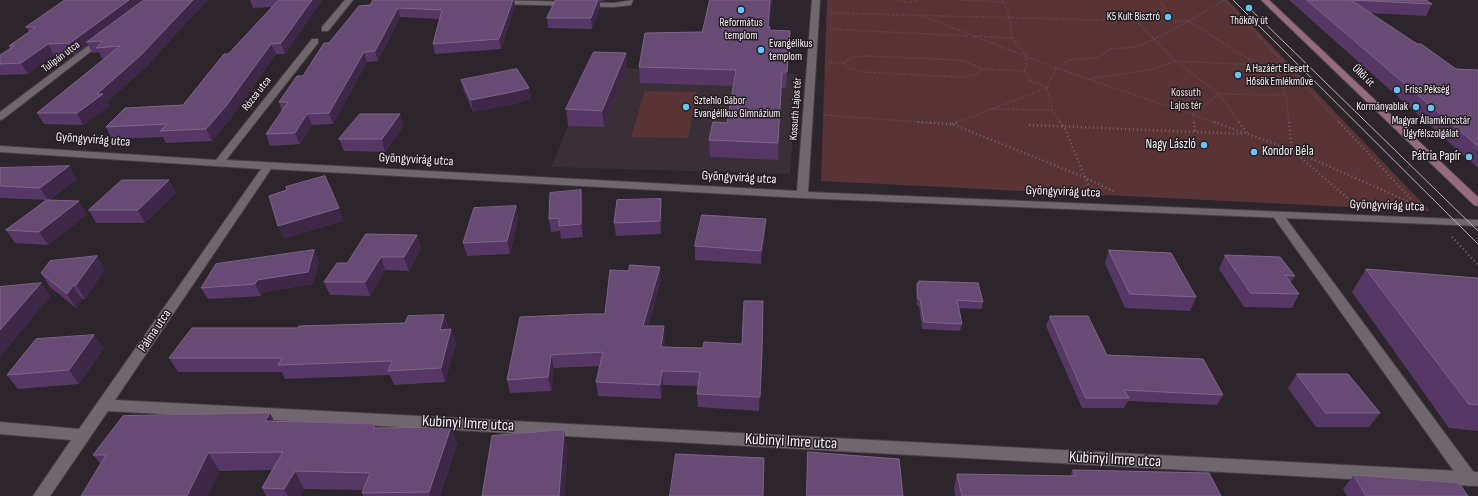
<!DOCTYPE html>
<html>
<head>
<meta charset="utf-8">
<style>
	body { margin:0 }
	canvas { display:block; background:#2c252b }
</style>
</head>
<body>
<canvas width="1478" height="496"></canvas>
<script>
const g = document.querySelector('canvas').getContext('2d');
g.lineJoin = 'round';
function fill(path, color) { g.fillStyle = color; g.fill(path, 'evenodd'); }
function trace(path, color, width, dash) { g.strokeStyle = color; g.lineWidth = width; g.lineCap = dash ? 'butt' : 'round'; g.setLineDash(dash || []); g.stroke(path); }
function write(font, color, halo, rows, align = 'center') {
  g.font = font + ' "Sofia Sans Condensed",sans-serif'; g.lineWidth = 3; g.setLineDash([]); g.textBaseline = 'middle'; g.strokeStyle = halo; g.fillStyle = color; for (const [text, x, y, turn = 0] of rows) {
    g.save(); g.translate(x, y); g.rotate((+turn || 0) * Math.PI / 180); g.textAlign = isNaN(turn) ? turn : align; if (halo) g.strokeText(text, 0, 0); g.fillText(text, 0, 0); g.restore();
  }
}
fill(new Path2D(`
	M596 67 797 74 790 174 551 167 568 126Z`), '#3a2e37');
fill(new Path2D(`
	M827 0H1228L1430 211 821 181Z
	M645 91 697 92 688 138 631 137Z`), '#593336');
const service = new Path2D(`
	M1278 212 1282 213 1475 474 1477 479 1475 484 1469 486 1463 484 1272 215 1274 213Z`);
const minor = new Path2D(`
	M345 0H353L328 31H322V27Z
	M495 0 614 3 633 0 631 5 614 7 498 4 494 2Z
	M812 0H820L808 192 1478 220V226L802 198 271 169 115 400 1478 472V486L108 411 50 496H33L71 440 0 434V422L79 429 261 169 0 152V146L216 160 312 39H318V43L226 160 797 191Z
	M100 37H106L107 39 3 119 0 120V112Z`);
const secondary = new Path2D(`
	M1261 0H1269L1478 197V206L1474 205Z`);
trace(service, '#464044', 2);
trace(minor, '#464044', 2);
trace(secondary, '#464044', 2);
trace(new Path2D(`
	M897 0 909 3 919 0
	M960 0 1004 2
	M1003 0 1010 18 1012 38 1027 56 1025 71 1029 80 1047 88 1052 110 1061 123
	M1225 0 1340 123
	M831 13 1137 21 1129 12 1168 11 1159 0
	M922 16 1056 68 1217 123
	M1137 21 1175 61 1219 94 1240 123
	M1138 21H1189L1224 0
	M830 29 969 36
	M974 36 1012 38
	M829 62 843 63 849 68 862 72 961 77 975 75 983 69
	M843 63 853 57 865 56 961 60 983 69 1025 71
	M1278 78 1298 79
	M1090 79 1154 69 1175 61 1259 65
	M991 109 1052 110
	M824 115 932 123
	M955 123 1047 88 1056 68 1069 60 1097 58 1110 49 1135 47 1153 40 1189 21 1278 78 1286 95 1289 123
	M1194 123 1193 114 1219 94 1286 95`), '#6e686d', 1.5, [0.5, 2]);
trace(new Path2D(`
	M918 122 952 124 1084 177 1115 192
	M1060 122 1064 127 1091 191
	M1194 122 1195 132
	M1214 122 1292 150 1414 204
	M1239 122 1247 133
	M1289 122 1292 150 1352 202
	M1339 122 1415 203
	M952 124 958 122
	M1029 125 1244 134
	M1452 237 1478 265`), '#6e686d', 2.5, [1, 3]);
fill(service, '#6f676d');
fill(minor, '#6f676d');
fill(secondary, '#966a7f');
trace(new Path2D(`
	M1233 0 1478 244
	M1247 6 1478 231`), '#b9b3b7', 1);
fill(new Path2D(`
	M65 0H208L195 13 147 66 107 102 109 106 83 125 44 124 37 113 105 58 102 59 99 52 92 53 88 44 76 54 54 55 28 74 0 75V64L10 48 9 46 29 32 26 27Z
	M250 0H322L285 54H276L231 118 212 141 166 143 163 137 112 139 106 127 183 105 228 54 272 7 253 8Z
	M373 0H514L515 6 501 49 435 54 433 44 440 19 400 17 378 61 367 62 333 124 312 125 300 144 270 146 266 134 282 111 279 102 303 76 329 43 370 5Z
	M556 0H605L604 1H600V8L592 29 548 28 547 18Z
	M710 0H772L769 27 770 30 790 31 786 88H782L778 160 710 157 709 140 727 123 733 86 640 83 639 67 702 32Z
	M1289 0H1426L1432 4 1426 16 1370 13 1456 69 1478 70V168Z
	M626 53 627 68 604 127 568 126 566 109Z
	M461 80 531 99 514 104 473 112 464 91Z
	M404 126 385 152 344 151 339 139Z
	M0 168 77 179 49 200 87 214 48 245 15 243 6 230 46 200 0 198Z
	M169 180 176 193 145 223H96L89 210Z
	M581 190 583 203V237L561 239 560 231 551 232 549 219Z
	M661 199 662 212 661 234 616 236 614 223Z
	M516 206 518 219 510 254 467 256 463 243Z
	M765 232 761 264 695 260V246Z
	M417 235 421 248 409 271 385 270 370 296 330 295 324 282 347 263Z
	M314 250 319 262 313 284 263 292 261 296 208 299 201 288Z
	M1109 250 1196 297 1190 311 1125 308 1105 263Z
	M1225 255 1295 276 1290 283 1299 294 1292 308 1244 307 1219 269Z
	M105 269 85 299H82L76 308 50 287 41 273Z
	M1366 269 1478 279V431L1449 428 1352 292Z
	M628 271 661 280 648 326 665 340 664 347 762 352 759 411 698 407 697 394 698 386 663 385 661 399 598 396 596 382 600 366 554 368 551 391 510 393 507 380 605 314Z
	M917 283 983 302 982 309 959 308 962 324 960 331 922 329 919 306H917L916 290Z
	M444 315 449 328 448 329H451L456 343 445 382 394 385 390 375 285 379 282 372H178L169 358 298 328 405 323Z
	M1050 316 1107 355 1223 395 1217 405 1128 401 1124 408H1082L1046 326Z
	M104 348 79 384 18 389 7 375Z
	M1297 374 1380 413 1369 427H1316L1288 388Z
	M274 421 375 424 376 428 451 427 457 444 440 496H363L362 493 363 490 304 489 300 496H266L262 488 272 470 220 471 101 464 93 455Z
	M808 452 903 496H806Z
	M1073 470 1221 496H955L954 488 957 474 1070 476Z
	M1354 475 1468 496H1347L1343 489Z`), '#563765');
fill(new Path2D(`
	M129 0H147L87 42 88 44 76 54 70 43Z
	M193 0H208L195 13 147 66 107 102 109 106 83 125 77 113Z
	M312 0H322L285 54 281 43Z
	M513 0H514L515 6 501 49 499 39Z
	M598 0H599L600 8 592 29 591 18Z
	M770 0H772L767 42 768 27Z
	M398 8 400 17 378 61 375 51Z
	M48 44 54 55 28 74 21 63Z
	M271 44 276 54 231 118 212 141 206 129Z
	M364 52 367 62 333 124 329 113Z
	M626 53 627 68 604 127 602 111Z
	M782 72V88L778 160V143Z
	M529 88 531 99 514 104 473 112 471 100Z
	M307 114 312 125 300 144 295 133Z
	M400 114 404 126 385 152 382 139Z
	M69 166 77 179 48 200 40 188Z
	M169 180 176 193 145 223 138 210Z
	M581 190 583 203V237L581 224Z
	M661 199 662 212 661 234 660 221Z
	M79 201 87 214 48 245 39 232Z
	M516 206 518 219 510 254 507 241Z
	M339 208 344 221 284 239 278 226Z
	M766 219 765 232 761 264V251Z
	M417 235 421 248 409 271 404 257Z
	M314 250 319 262 313 284 263 292 261 296 255 284 257 280Z
	M97 256 105 269 85 299 76 285Z
	M381 257 385 270 370 296 365 282Z
	M660 267 661 280 644 339 643 326Z
	M41 283 51 296 0 357V330Z
	M73 286 82 299 76 308 67 294Z
	M444 315 449 328 445 344 440 330Z
	M664 326 665 340 662 360 661 347Z
	M451 329 456 343 445 382 441 368Z
	M94 335 104 348 79 384 69 370Z
	M762 352V366L759 411 760 397Z
	M551 355 554 368 551 391 548 377Z
	M662 371 663 385 661 399 660 385Z
	M270 413 279 431 265 421Z
	M451 427 457 444 440 496H430L429 492Z
	M564 430 568 450 565 496H559Z
	M208 453 220 471 208 496H187Z
	M295 471 304 489 300 496H288L284 489Z`), '#3e2747');
const building = new Path2D(`
	M65 0H129L70 43 48 44 21 63 0 64V55L14 46H9L36 27H26Z
	M144 0H193L141 55 97 94H103L77 113H37L120 46 96 48 103 41 87 42Z
	M279 0H312L281 43 271 44 226 106 206 129 160 131 167 124 106 127 125 108 183 105 224 54H228Z
	M373 0H513L499 39 433 44 442 10 398 8 375 51 364 52 329 113 307 114 295 133 266 134 288 102H279L297 76H303L324 43H329L359 6 370 5Z
	M556 0H598L591 18H547Z
	M710 0H770L768 27H770L769 30 790 31 787 72H782L778 143 709 140 713 122 727 123 736 70 639 67 645 33 702 32Z
	M1307 0H1426L1432 4 1351 0 1417 44H1421L1456 69 1478 70V146Z
	M594 52 626 53 602 111 566 109Z
	M517 69 529 88 512 92 471 100 461 80Z
	M360 114H400L382 139H339Z
	M69 166 40 188 0 186V168Z
	M325 176 339 208 278 226 269 196 287 190 286 187Z
	M122 180H169L138 210H89Z
	M581 190V224L559 226V218L549 219 550 193Z
	M661 199 660 221 614 223 617 200Z
	M47 200 79 201 39 232 6 230Z
	M516 206 507 241 463 243 474 208Z
	M702 215 766 219 761 251 695 246Z
	M366 234 417 235 404 257H381L365 282H324L337 263H347Z
	M314 250 308 272 257 280 255 284 201 288 216 264Z
	M1109 250 1171 253 1196 297 1130 294Z
	M1225 255 1280 257 1295 276 1285 275 1299 294 1251 293Z
	M97 256 76 285 73 286 67 294 41 273 50 261Z
	M630 265 660 267 643 326H664L661 347 703 348 704 342 742 344 744 301H763L762 352 760 397 697 394 700 372 662 371 660 385 596 382 603 352 551 355 548 377 507 380 520 317 587 314H605L610 270 628 271Z
	M1366 269 1477 278 1478 279V405L1469 404Z
	M919 281 978 283 983 302 957 300 962 324 924 322 920 299H918L917 283H919Z
	M41 283 0 330V287Z
	M444 315 440 330 451 329 441 368 388 371 392 361 278 365 282 358H169L192 328H298L299 326 405 323 408 316Z
	M1050 316H1088L1107 355 1203 359 1223 395 1124 390 1129 398H1086Z
	M94 335 69 370 7 375 36 339Z
	M1297 374H1348L1380 413H1326Z
	M270 413 265 421 375 424 373 428 451 427 429 492 362 493 370 473 295 471 284 489 262 488 283 452 208 453 187 496H81L106 455H93L123 416Z
	M564 430 559 496H482L492 436Z
	M808 452 899 459 903 496H807Z
	M676 454 764 458 763 496H670Z
	M1073 470 1209 473 1221 496H962L957 474 1075 476Z
	M1354 475 1459 483 1468 496H1366Z`);
fill(building, '#674b74');
trace(building, '#7d6488', 1);
for (const [x, y, r, color] of [
	[1249,8,4,"#68c4f0"],
	[741,10,4,"#68c4f0"],
	[1168,17,4,"#68c4f0"],
	[761,50,4,"#68c4f0"],
	[1238,75,4,"#68c4f0"],
	[1397,90,4,"#68c4f0"],
	[686,107,4,"#68c4f0"],
	[1416,107,4,"#68c4f0"],
	[1431,108,4,"#68c4f0"],
	[1204,145,4,"#68c4f0"],
	[1254,152,4,"#68c4f0"],
	[1469,157,4,"#68c4f0"]
]) { const dot = new Path2D(); dot.arc(x, y, r, 0, 2 * Math.PI); g.fillStyle = color; g.fill(dot); trace(dot, '#231c21', 1.5); }
write('11px', '#f4eff2', '#231c21', [
	["K5 Kult Bisztró",1160,17,"right"],
	["Thököly út",1249,21,"center"],
	["Református",741,23,"center"],
	["templom",741,36,"center"],
	["Evangélikus",769,44],
	["templom",769,57],
	["A Hazáért Elesett",1246,69],
	["Hősök Emlékműve",1246,82],
	["Friss Pékség",1405,90],
	["Sztehlo Gábor",694,101],
	["Evangélikus Gimnázium",694,114],
	["Kormányablak",1408,107,"right"],
	["Magyar Államkincstár",1431,121,"center"],
	["Ügyfélszolgálat",1431,134,"center"]
], 'left');
write('11px', '#f4eff2', '#231c21', [
	["Tulipán utca",61,57,-37],
	["Üllői út",1363,76,44],
	["Rózsa utca",257,94,-52],
	["Kossuth Lajos tér",796,109,-86]
]);
write('11px', '#f2dddd', '#231c21', [
	["Kossuth",1186,93],
	["Lajos tér",1186,106]
]);
write('13px', '#f4eff2', '#231c21', [
	["Gyöngyvirág utca",93,140,4],
	["Gyöngyvirág utca",416,160,3],
	["Gyöngyvirág utca",739,178,3],
	["Gyöngyvirág utca",1063,192,2],
	["Gyöngyvirág utca",1387,206,2],
	["Pálma utca",155,331,-56]
]);
write('13px', '#f4eff2', '#231c21', [
	["Nagy László",1196,145],
	["Kondor Béla",1262,152,"left"],
	["Pátria Papír",1461,157]
], 'right');
write('16px', '#f4eff2', '#231c21', [
	["Kubinyi Imre utca",468,424,3],
	["Kubinyi Imre utca",791,442,3],
	["Kubinyi Imre utca",1115,460,3]
]);
</script>
</body>
</html>
